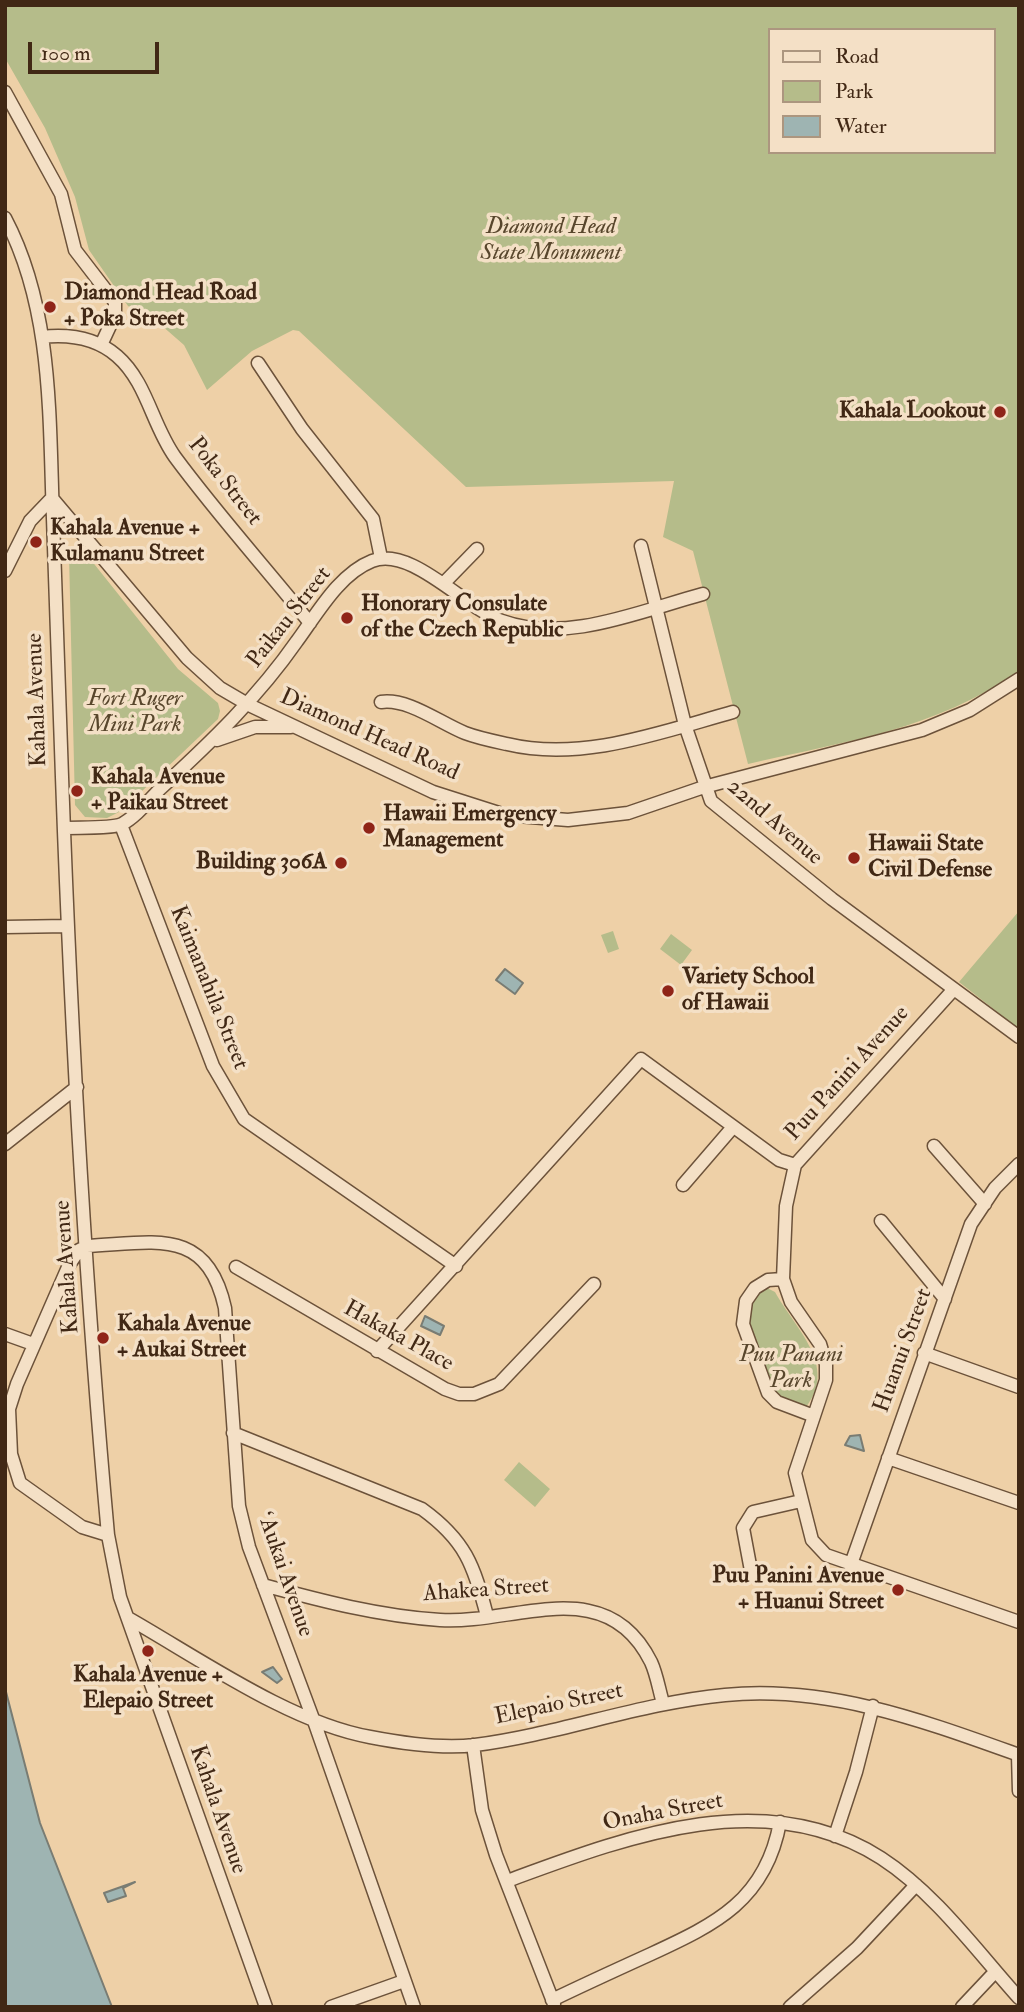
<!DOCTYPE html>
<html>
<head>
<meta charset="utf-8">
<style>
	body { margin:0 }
	#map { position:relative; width:1024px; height:2012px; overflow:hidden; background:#eed0a7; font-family:"IM FELL Double Pica",serif }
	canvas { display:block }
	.frame { position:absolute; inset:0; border:7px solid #412815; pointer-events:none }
	.legend { position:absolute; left:768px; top:28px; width:228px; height:126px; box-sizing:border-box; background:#f4e0c6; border:2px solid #ac967f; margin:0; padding:9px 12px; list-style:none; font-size:21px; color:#412815 }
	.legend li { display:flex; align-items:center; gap:14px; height:35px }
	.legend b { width:35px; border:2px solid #ac967f }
	.scale { position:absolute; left:28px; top:42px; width:131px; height:32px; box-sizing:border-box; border:4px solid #412815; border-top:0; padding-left:9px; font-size:21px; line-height:24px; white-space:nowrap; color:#412815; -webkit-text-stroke:5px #f4e0c6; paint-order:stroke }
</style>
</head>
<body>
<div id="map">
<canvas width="1024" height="2012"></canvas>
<div class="frame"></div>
<ul class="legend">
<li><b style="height:9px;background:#f4e0c6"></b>Road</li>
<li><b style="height:19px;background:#b5bc8a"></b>Park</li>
<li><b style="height:19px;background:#9eb4b2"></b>Water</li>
</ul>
<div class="scale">100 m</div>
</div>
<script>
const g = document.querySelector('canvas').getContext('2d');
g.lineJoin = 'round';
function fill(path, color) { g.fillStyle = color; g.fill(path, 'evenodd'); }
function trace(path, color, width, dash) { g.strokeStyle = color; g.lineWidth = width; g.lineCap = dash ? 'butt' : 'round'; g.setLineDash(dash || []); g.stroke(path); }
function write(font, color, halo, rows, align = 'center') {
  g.font = font + ' "IM FELL Double Pica",serif'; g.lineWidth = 7; g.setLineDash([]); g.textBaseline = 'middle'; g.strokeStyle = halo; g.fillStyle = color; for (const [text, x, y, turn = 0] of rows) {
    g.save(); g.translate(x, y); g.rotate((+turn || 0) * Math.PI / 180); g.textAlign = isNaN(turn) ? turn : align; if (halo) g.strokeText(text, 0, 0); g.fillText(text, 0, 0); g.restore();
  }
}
fill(new Path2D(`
	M5 5H1019V671C934 730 847 741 748 764L693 551 663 537 674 481 466 487 299 331 293 330 252 351 207 390 184 345 153 318 128 306 89 250 75 197 45 128 5 58ZM770 30H994V152H770Z
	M75 548 83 550 178 669 218 703 220 711 218 719 121 811 107 818 85 817 75 805 69 555Z
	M1019 911V1029L959 982Z
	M613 931 619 949 608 953 601 935Z
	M671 934 692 950 681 965 660 949Z
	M765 1287 775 1292C794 1327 839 1366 806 1407L800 1408 771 1393 749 1332 748 1307Z
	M519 1462 550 1489 535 1507 504 1480Z`), '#b5bc8a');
const water = new Path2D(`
	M505 969 523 983 515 994 496 980Z
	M425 1316 444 1326 440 1335 421 1326Z
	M860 1435 864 1451 845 1445 850 1436Z
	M273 1667 282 1679 277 1683 262 1672Z
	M5 1688 40 1823 112 2007H5Z
	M135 1882 123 1888 126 1896 108 1902 104 1893Z`);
fill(water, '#9eb4b2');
trace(water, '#797c73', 2);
const minor = new Path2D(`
	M5 92 61 194 75 250 115 302V315L101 345
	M5 218C53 309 49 417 53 518 56 604 59 691 62 777 71 1030 85 1283 108 1535L120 1597 266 2007
	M42 337C69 334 95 337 117 356 147 382 152 425 175 457 217 514 265 567 310 623
	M258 363 302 429 373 519 381 558
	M52 498 187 658 220 688 249 705 433 792 505 815 568 820 628 813 704 787 922 730 970 710 1019 679
	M641 546 685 725 711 801 832 899 1019 1037
	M5 571 30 521 52 498
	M443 584 477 549
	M381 702C408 698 440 723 465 733 478 738 493 741 507 744 582 762 661 732 733 712
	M217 740 255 727H291
	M121 825 213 1066 244 1119 456 1266
	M64 828C77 827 111 829 122 824 136 817 150 799 161 788 211 742 258 697 297 641 317 614 339 574 372 561 411 545 466 609 502 621 566 644 640 611 703 594
	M5 927 68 926
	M954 989 795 1165 786 1206 783 1279 791 1302 820 1344 826 1364V1380L795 1473 812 1540 826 1555 1019 1622
	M5 1144 77 1087
	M934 1146 985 1204
	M683 1185 733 1127
	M881 1221 945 1299
	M236 1267 445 1389 459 1394H474L499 1384 594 1284
	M783 1279 768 1280 755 1288 746 1301 743 1324 768 1393 777 1402 814 1416
	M5 1334 33 1344
	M377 1351 641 1059 779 1160 795 1165
	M924 1353 1019 1387
	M233 1433 422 1509C465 1540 474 1565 487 1616
	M888 1458 1019 1503
	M108 1535 82 1527 20 1483 11 1454 9 1409 17 1384 69 1265 79 1250 87 1246C154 1243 207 1226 225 1308L239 1506 249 1547 315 1724 414 2007
	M851 1564 971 1224 995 1188 1019 1164
	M752 1576 743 1528 753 1512 801 1501
	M263 1585C322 1601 379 1616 440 1620 514 1625 606 1571 651 1662 657 1675 659 1690 663 1703
	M128 1618C200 1659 291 1723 370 1737 401 1743 443 1749 475 1745 560 1734 640 1703 725 1695 828 1685 924 1721 1019 1755
	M473 1745 482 1810 496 1855 554 2004
	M1018 1755 1019 1791
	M835 1836 856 1772 873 1706
	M507 1881C624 1838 764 1783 881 1858 935 1893 976 1950 1019 1998
	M552 2000C585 1984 618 1969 651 1954 716 1924 766 1900 780 1822
	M331 2007 404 1981
	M790 2007 857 1948 916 1885
	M962 2007 995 1972`);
trace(minor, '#6c523a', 15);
trace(minor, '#f4e0c6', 12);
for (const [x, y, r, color] of [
	[50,307,7,"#8f2418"],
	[1000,412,7,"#8f2418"],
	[36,542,7,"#8f2418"],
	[347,618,7,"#8f2418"],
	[77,791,7,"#8f2418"],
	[369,828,7,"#8f2418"],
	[854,858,7,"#8f2418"],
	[341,863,7,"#8f2418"],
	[668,991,7,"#8f2418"],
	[103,1338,7,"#8f2418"],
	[898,1590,7,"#8f2418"],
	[148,1651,7,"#8f2418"]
]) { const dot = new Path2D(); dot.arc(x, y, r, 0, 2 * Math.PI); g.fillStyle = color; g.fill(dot); trace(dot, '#f4e0c6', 2.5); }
write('italic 23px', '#58462c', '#f4e0c6', [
	["Diamond Head",551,228],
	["State Monument",551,254],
	["Fort Ruger",135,700],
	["Mini Park",135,726],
	["Puu Panani",791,1356],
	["Park",791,1382]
]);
write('bold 23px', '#412815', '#f4e0c6', [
	["Diamond Head Road",64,294],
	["+ Poka Street",64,320],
	["Kahala Lookout",986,412,"right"],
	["Kahala Avenue +",50,529],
	["Kulamanu Street",50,555],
	["Honorary Consulate",361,605],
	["of the Czech Republic",361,631],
	["Kahala Avenue",91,778],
	["+ Paikau Street",91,804],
	["Hawaii Emergency",383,815],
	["Management",383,841],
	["Hawaii State",868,845],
	["Civil Defense",868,871],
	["Building 306A",327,863,"right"],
	["Variety School",682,978],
	["of Hawaii",682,1004],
	["Kahala Avenue",117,1325],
	["+ Aukai Street",117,1351],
	["Puu Panini Avenue",884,1577,"right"],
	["+ Huanui Street",884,1603,"right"],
	["Kahala Avenue +",148,1676,"center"],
	["Elepaio Street",148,1702,"center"]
], 'left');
write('23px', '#412815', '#f4e0c6', [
	["Poka Street",224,482,52],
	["Paikau Street",290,618,-52],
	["Kahala Avenue",38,700,-92],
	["Diamond Head Road",369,736,24],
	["22nd Avenue",774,823,41],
	["Kaimanahila Street",208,988,68],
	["Puu Panini Avenue",848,1074,-48],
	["Kahala Avenue",68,1267,-94],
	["Hakaka Place",398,1337,29],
	["Huanui Street",904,1351,-70],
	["ʻAukai Avenue",284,1574,71],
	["Ahakea Street",486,1591,-4],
	["Elepaio Street",559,1705,-12],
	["Kahala Avenue",217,1810,71],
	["Onaha Street",663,1813,-11]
]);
</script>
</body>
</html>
